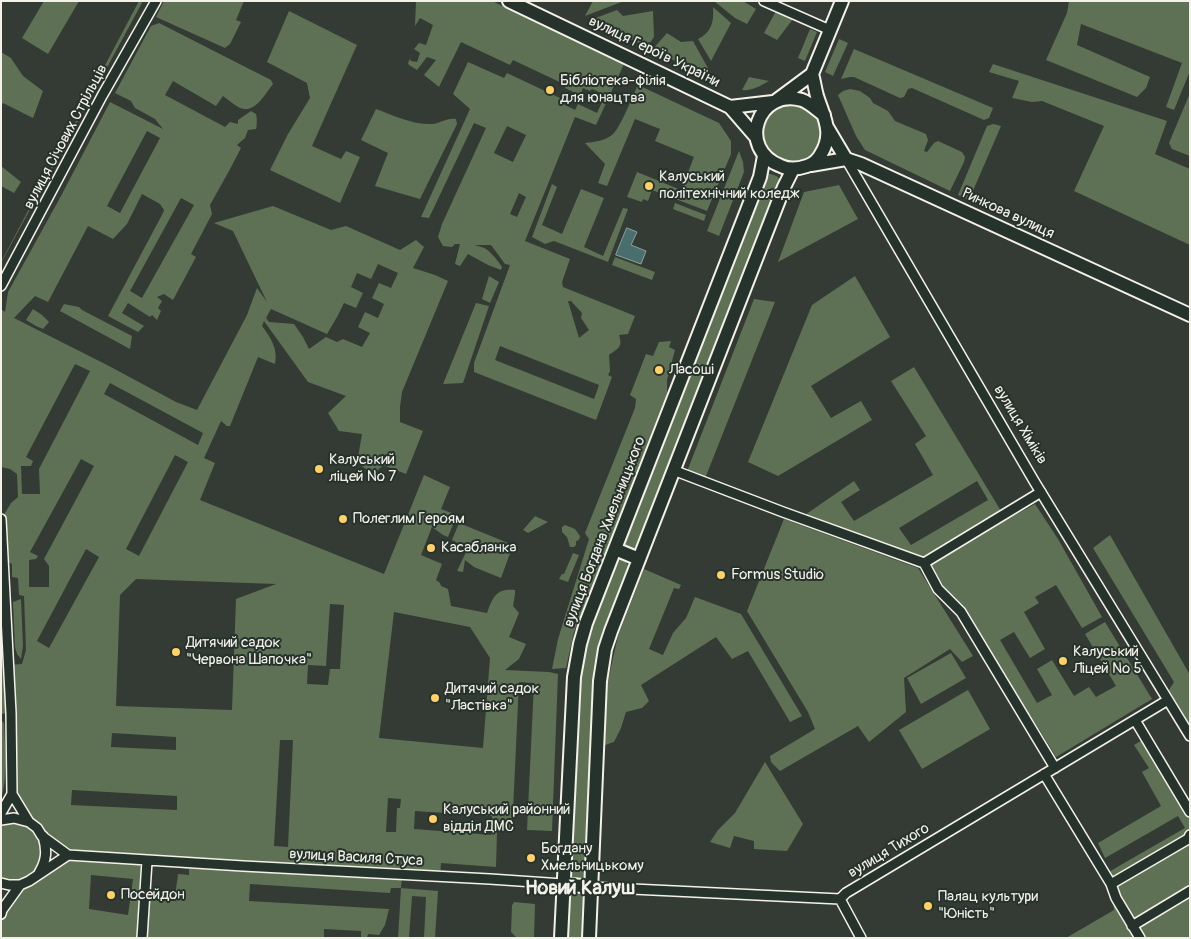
<!DOCTYPE html>
<html>
<head>
<meta charset="utf-8">
<style>
	body { margin:0 }
	#map { position:relative; width:1191px; height:939px; overflow:hidden; background:#333b34; font-family:Pangolin,sans-serif }
	canvas { display:block }
	.frame { position:absolute; inset:0; border:2px solid #f4f1e8; pointer-events:none }
</style>
</head>
<body>
<div id="map">
<canvas width="1191" height="939"></canvas>
<div class="frame"></div>
</div>
<script>
const g = document.querySelector('canvas').getContext('2d');
g.lineJoin = 'round';
function fill(path, color) { g.fillStyle = color; g.fill(path, 'evenodd'); }
function trace(path, color, width, dash) { g.strokeStyle = color; g.lineWidth = width; g.lineCap = dash ? 'butt' : 'round'; g.setLineDash(dash || []); g.stroke(path); }
function write(font, color, halo, rows, align = 'center') {
  g.font = font + ' Pangolin,sans-serif'; g.lineWidth = 4; g.setLineDash([]); g.textBaseline = 'middle'; g.strokeStyle = halo; g.fillStyle = color; for (const [text, x, y, turn = 0] of rows) {
    g.save(); g.translate(x, y); g.rotate((+turn || 0) * Math.PI / 180); g.textAlign = isNaN(turn) ? turn : align; if (halo) g.strokeText(text, 0, 0); g.fillText(text, 0, 0); g.restore();
  }
}
fill(new Path2D(`
	M44 1H79L48 54 22 38Z
	M139 1H143L1 263V262Z
	M164 1H244L236 20 241 22 230 44 225 48 156 17Z
	M416 1H492L624 64 596 125 575 117 525 241 570 259 562 282 563 287 635 316 628 334 619 335C623 348 618 348 609 355L610 371 608 375 612 377 596 420 474 372V363L510 265 505 264 491 245H475C477 246 483 247 486 249 491 252 499 262 502 267L501 270 488 265 468 254 460 266 455 264 460 244H455L452 247 443 246 438 237 442 224 486 128 474 123 429 218 421 217 470 109 453 94 468 62 504 78 507 73 560 98 559 102 575 110 578 104 597 113 604 98 598 95 599 92 592 89 590 91 583 88 580 95 565 88 566 85 513 60 510 65 461 42 439 87 424 75 436 60 427 57 417 70 409 65 408 63 410 59 411 61 417 62 420 53 414 49 419 43 426 45 433 25 420 18 415 26ZM507 126 526 135 513 162 494 153ZM519 193 526 197 517 217 510 214ZM568 301H571L582 313 581 318 589 330 579 338ZM500 346 599 385 594 399 495 360Z
	M593 1H624L585 16Z
	M714 1H743L756 9 747 24 735 18Z
	M1069 1H1190V71L1174 110 1166 107 1182 63 1081 24 1077 45 1150 77 1146 88 1137 97 1046 60 1067 13Z
	M713 7 731 23 711 61 698 39C712 32 714 21 713 7Z
	M617 10 623 16 653 11 654 37 647 47 590 20Z
	M289 11 357 45 312 146 341 159 346 151 360 157 340 203 270 170 288 134 310 98 307 83 267 62Z
	M776 11 793 19 777 40 764 33Z
	M159 23 271 80 273 84C265 94 255 114 240 108 234 105 229 100 223 96L216 106 173 81 165 95 225 127 230 122 238 124V120L251 111 256 114C257 117 257 126 256 129L248 130 245 138 237 145 241 148 229 171 210 205 212 214 191 254 196 257 173 300 164 294 157 297 162 301 158 308 161 311 157 320 152 315 150 317 128 303 122 313 144 326 138 332 108 316 163 213 164 210 160 204 142 194 127 224 113 239 88 226 48 302 35 296 14 318 109 366 176 402 197 410 247 315 257 288 267 302 233 231 214 223 273 206 331 230 346 226 400 250 416 240 424 247 413 268 435 275 448 281 402 392 400 407V422L423 431 406 474 383 465 374 474 357 463 362 434 339 431 328 413 346 396 308 382 264 321 262 326C271 338 278 349 275 364L258 357 230 426H227L221 421 204 458 215 463 200 500 384 574 424 475 450 487 441 509 457 515 448 537 443 535 432 527 421 555 442 564 436 580 440 583 441 586 448 589 451 606 487 613C493 597 496 588 515 590V594L513 606 519 613 509 637 526 644 519 659 505 670 549 672 558 674 552 831 527 830 534 683 519 682 512 832H497L496 867 441 863 440 877 402 875 401 888 438 891 435 938H424L426 897 412 896 409 938H398L401 888H391L390 893 250 884 249 901 389 909 385 925 379 935 368 934 367 938 361 937V931L324 929V938H1V914L20 885 68 855 42 836 12 794 9 713 1 714V514L2 518 11 503 18 497 17 474 10 469 1 467V309L5 312 8 292 61 196 110 102 163 129 155 119 135 108 131 101 115 93 151 26ZM147 131 160 138 120 213 107 206ZM181 198 194 205 142 298 130 291ZM378 264 398 273 391 288 379 283 372 298 384 304 378 318 365 312 358 327 370 333 362 347 343 339 337 342 326 337 309 349 303 337 294 324 269 322 266 318 271 309 327 334 337 317 344 303 356 308 363 293 351 287 357 273 371 279ZM75 364 90 371 39 469 40 494H22L21 466H31L33 461 26 457ZM110 383 203 433 198 445 104 394ZM175 455 188 462 139 556 126 549ZM81 459 94 466 44 559 49 566V587H29V560L36 559 38 556 30 552ZM86 549 99 557 49 648 37 641ZM4 560 12 564V577L18 578 19 595 24 596 26 650 22 664 9 665ZM136 579 276 584 236 599 232 710 116 706 120 595ZM330 604 344 605 340 669H330L328 685 307 684 308 665 326 666ZM394 612 470 627 490 658 483 748 379 738ZM112 733 176 737V750L111 747ZM280 740H293L288 847 274 846ZM72 790 177 796V810L71 805ZM388 798 401 799 400 808H397L396 832H386ZM415 811 492 816 491 835 414 829ZM151 861 180 863 181 868 189 869V875L178 874 175 897 153 896V893L145 892ZM91 875 133 879 128 915 89 909Z
	M810 29 817 32 805 61 798 58Z
	M667 33 681 42 693 41 714 79 652 50Z
	M839 39 848 43 833 76 825 72Z
	M854 49 993 108 989 118 984 120 912 88 908 89 904 97 900 98 854 77H850L841 79Z
	M1 52 11 58 23 76 43 91 33 118 3 103 1 106Z
	M993 64 1167 121 1155 154 1190 169V245L1074 191 1104 126 1042 101 1032 102 1012 98 1019 81 989 72Z
	M749 77 769 81C760 86 752 91 742 90Z
	M638 85 719 123 731 141V154L707 211 652 190 648 201 643 199 642 202 627 197 637 172 681 190 694 157 655 141 660 129 635 119 607 186 598 183 605 164 585 143C594 142 604 141 612 135 620 129 633 95 638 85Z
	M850 89 860 91 870 98 873 103 888 111 895 121 926 134 928 140 924 151 927 152 934 143 938 141 962 152 965 157 964 162 950 191 865 150 856 136 838 95 843 91Z
	M1190 93V156L1172 149 1169 143Z
	M763 133a29 29 0 1 1 58 0a29 29 0 1 1-58 0Z
	M376 109C395 116 413 125 433 124 442 123 445 118 456 119L457 124 420 199 375 186 388 153 361 140Z
	M993 124 1001 126 969 200 958 195 987 126Z
	M739 151 743 162 744 172 719 236 707 231Z
	M1 166 21 182 14 193 1 186Z
	M768 174C774 174 778 176 781 181L780 185 637 544 634 549 629 551 624 549 622 543 764 179Z
	M552 184 557 187 542 225 562 234 581 189 604 198 584 247 603 256 623 208 628 209 608 262 554 241 545 244 532 237Z
	M839 185 858 219 778 262 804 192Z
	M675 203 706 215 704 221 673 209Z
	M615 257 655 272 652 280 612 265Z
	M489 276 499 282 490 303 482 299Z
	M855 276 890 337 811 386 831 418 861 401 872 420 778 476 748 462 812 305Z
	M754 299 775 302 704 481 686 474Z
	M476 303 489 306 463 383 443 384Z
	M64 304 79 307 82 310 132 336 130 349 60 311Z
	M33 309 42 315 49 322 43 329 36 326 26 320Z
	M671 341 669 347 675 350 667 380V393L574 632 566 668 552 669 558 639 589 539 585 533 635 408 636 399 630 395 646 354 653 356 659 342Z
	M914 367 1001 511 924 557 805 515 854 481 860 490 841 502 854 521 933 475 915 444 926 436 891 381ZM977 481 988 500 911 545 899 528Z
	M1035 504 1058 539 1102 617 1082 628 1056 585 1035 597 1039 603 1024 612 1045 649 1030 658 1014 632 1000 640 1037 703 1052 695 1037 669 1052 660 1074 696 1089 687 1096 697 1116 686 1085 634 1105 622 1152 699 1056 757 1039 729 928 563Z
	M535 516 548 522 528 533 523 530Z
	M784 519 918 568 973 656 962 662 950 649 904 678 906 712 869 742 858 726 780 771 771 762 770 756 815 729 808 712 747 611Z
	M459 523 513 545 501 578 474 567 465 560 463 572 457 571 468 548 452 540Z
	M565 525 575 529 580 536 579 540 576 541V545L574 547H570L567 537 562 532V527Z
	M1110 535 1190 675V731L1167 693 1174 682 1093 548Z
	M573 553 579 555 568 582 559 579 562 574H564Z
	M621 560 625 561 628 565V572L595 680 585 877C581 880 575 880 570 877L579 679 586 637 616 561Z
	M644 569 681 585 679 589 674 588 649 649 663 655 673 633 686 618 695 597 741 614 802 716 790 722 748 651 732 659 716 637 641 685 649 701 642 708 626 712 621 728 614 742 605 745 607 685 618 636Z
	M21 599 23 646 21 659 17 654 15 647 13 602Z
	M951 653 966 678 921 704 907 678Z
	M968 690 990 729 922 769 899 730Z
	M1 720 4 723C5 744 8 780 1 798Z
	M1146 738 1190 812V938H1066L1114 910 1111 884 1106 875 1112 870 1185 828 1178 816 1105 858 1098 843 1161 806 1142 772 1149 768 1134 745Z
	M765 762 803 824 787 851 754 849V841L734 836 730 848 710 842 718 830 735 813Z
	M12 822C60 829 46 891 1 878V826Z
	M573 891C579 892 582 892 586 898L584 938H566L568 897 570 894Z
	M514 902 535 904 534 938H517L511 932 512 905 513 904Z`), '#5f7154');
const water = new Path2D(`
	M627 228 637 232 631 245 646 251 641 264 616 255Z`);
fill(water, '#496e6e');
trace(water, '#8da29f', 1);
const street = new Path2D(`
	M764 1 830 30
	M846 159 1034 481 1190 736
	M1 286 102 96 156 1
	M673 470 783 512 924 563 938 589 961 612 1055 768
	M1 519 11 713 12 794 29 822
	M924 563 1041 492
	M1135 720 1190 812
	M1044 774 1111 884 1116 898 1140 938
	M1 813 12 794
	M1 820 14 818 29 822 37 828 42 836 68 855 243 866 490 879 563 884
	M39 873C47 860 47 850 43 836
	M1 883 9 885H20L29 881 68 855
	M1111 884 1188 839 1190 835
	M591 887 840 899 846 893 1168 700
	M840 899 861 938
	M1 914 2 910 20 885
	M1132 926 1190 891
	M142 938 147 861`);
const secondary = new Path2D(`
	M509 1 730 107 756 137
	M812 74C814 81 815 89 817 96 824 118 834 133 821 154 818 160 813 164 807 166 798 169 789 170 781 166 736 149 758 87 802 100 810 103 817 110 824 115
	M777 100 812 74 842 1
	M730 107 773 102
	M827 127 846 159 861 164 1190 315
	M811 165 846 159
	M615 549 639 559
	M563 884 591 887
	M561 938 574 677 580 644 586 623 760 177 764 156
	M589 938 600 681 605 649 611 631 784 187 793 169`);
trace(street, '#f4f1e8', 12);
trace(secondary, '#f4f1e8', 16);
trace(street, '#26332d', 9);
trace(secondary, '#26332d', 12);
for (const [x, y, r, color] of [
	[550,90,5,"#ffd166"],
	[649,186,5,"#ffd166"],
	[659,370,5,"#ffd166"],
	[319,469,5,"#ffd166"],
	[343,519,5,"#ffd166"],
	[431,548,5,"#ffd166"],
	[721,575,5,"#ffd166"],
	[176,652,5,"#ffd166"],
	[1063,661,5,"#ffd166"],
	[435,698,5,"#ffd166"],
	[433,819,5,"#ffd166"],
	[531,858,5,"#ffd166"],
	[111,895,5,"#ffd166"],
	[928,906,5,"#ffd166"]
]) { const dot = new Path2D(); dot.arc(x, y, r, 0, 2 * Math.PI); g.fillStyle = color; g.fill(dot); trace(dot, '#26332d', 2); }
write('15px', '#f4f1e8', '#26332d', [
	["вулиця Героїв України",654,52,26],
	["вулиця Січових Стрільців",66,137,-62],
	["Ринкова вулиця",1008,214,25],
	["вулиця Хіміків",1020,425,59],
	["вулиця Богдана Хмельницького",605,532,-69],
	["вулиця Тихого",889,851,-31],
	["вулиця Василя Стуса",356,858,3]
]);
write('15px', '#f4f1e8', '#26332d', [
	["Бібліотека-філія",560,81],
	["для юнацтва",560,98],
	["Калуський",659,177],
	["політехнічний коледж",659,194],
	["Ласоші",669,370],
	["Калуський",329,460],
	["ліцей № 7",329,477],
	["Полеглим Героям",353,519],
	["Касабланка",441,548],
	["Formus Studio",731,575],
	["Дитячий садок",186,643],
	["\"Червона Шапочка\"",186,660],
	["Калуський",1073,652],
	["Ліцей № 5",1073,669],
	["Дитячий садок",445,689],
	["\"Ластівка\"",445,706],
	["Калуський районний",443,810],
	["відділ ДМС",443,827],
	["Богдану",541,849],
	["Хмельницькому",541,866],
	["Посейдон",121,895],
	["Палац культури",938,897],
	["\"Юність\"",938,914]
], 'left');
write('bold 20px', '#f4f1e8', '#26332d', [
	["Новий Калуш",580,889]
]);
</script>
</body>
</html>
